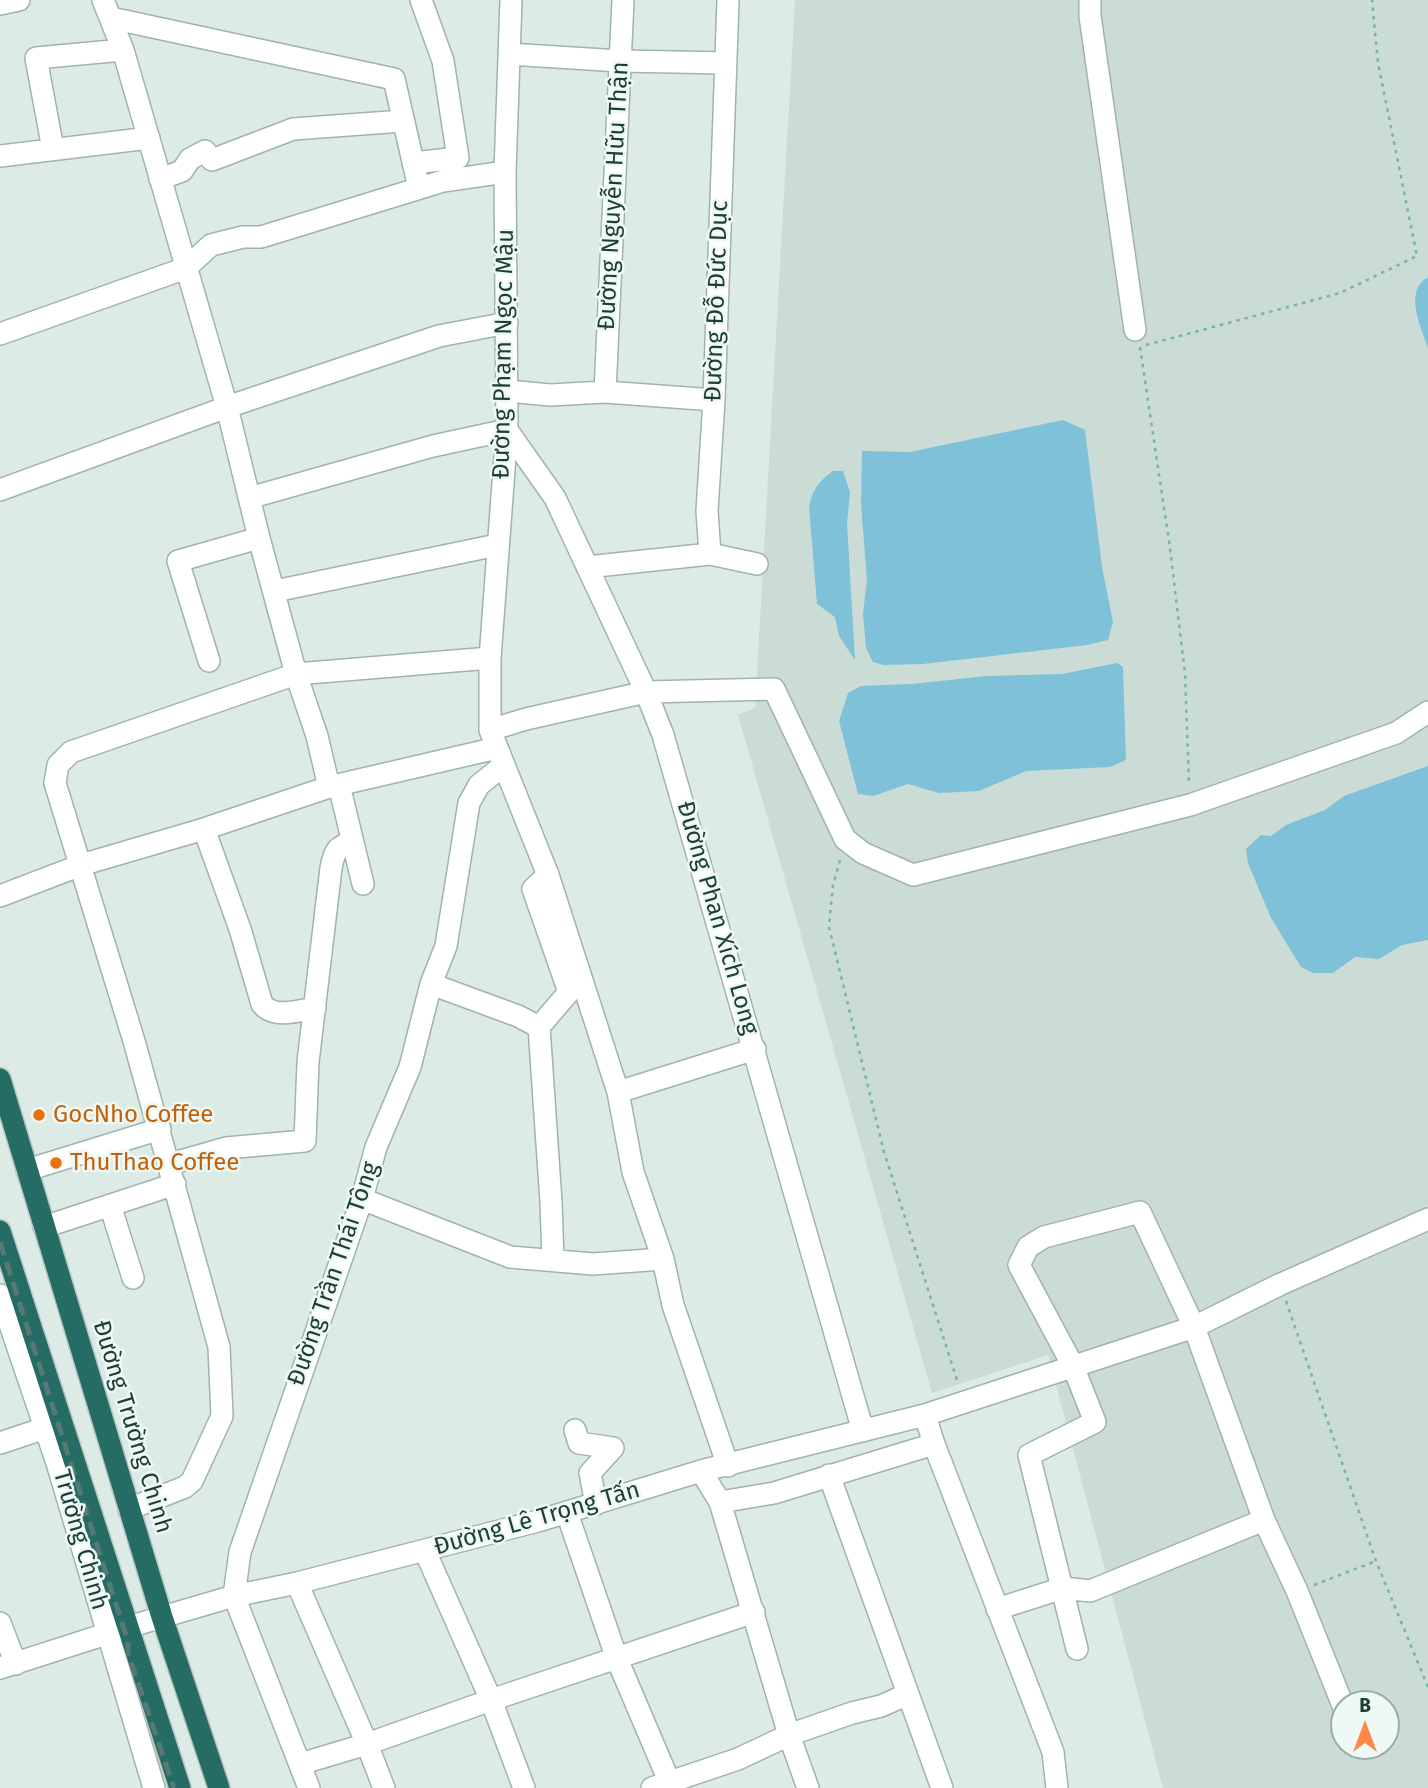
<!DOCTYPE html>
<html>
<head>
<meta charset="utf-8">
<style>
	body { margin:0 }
	#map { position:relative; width:1428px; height:1788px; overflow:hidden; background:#ddebe6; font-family:"Fira Sans",sans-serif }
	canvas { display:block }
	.north { position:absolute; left:1330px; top:1690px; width:70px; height:70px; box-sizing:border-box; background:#eef8f4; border:2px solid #9aada8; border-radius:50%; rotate:0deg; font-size:19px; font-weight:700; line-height:28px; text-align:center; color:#1d3d37 }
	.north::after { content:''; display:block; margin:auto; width:24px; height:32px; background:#ff8748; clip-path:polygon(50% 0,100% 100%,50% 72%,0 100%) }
</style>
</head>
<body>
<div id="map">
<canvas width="1428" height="1788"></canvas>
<div class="north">B</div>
</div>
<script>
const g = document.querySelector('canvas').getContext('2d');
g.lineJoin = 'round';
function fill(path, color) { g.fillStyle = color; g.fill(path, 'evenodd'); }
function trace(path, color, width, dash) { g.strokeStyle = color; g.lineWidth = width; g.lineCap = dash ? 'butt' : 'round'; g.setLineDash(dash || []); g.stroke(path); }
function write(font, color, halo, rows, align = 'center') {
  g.font = font + ' "Fira Sans",sans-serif'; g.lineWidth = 5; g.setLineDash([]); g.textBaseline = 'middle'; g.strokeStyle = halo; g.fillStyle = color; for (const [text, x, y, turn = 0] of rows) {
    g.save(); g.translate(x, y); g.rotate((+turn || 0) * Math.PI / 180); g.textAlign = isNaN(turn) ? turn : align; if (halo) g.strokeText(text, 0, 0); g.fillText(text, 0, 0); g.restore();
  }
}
fill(new Path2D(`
	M795 0H1428V1788H1163L1048 1355 932 1393 738 715 755 708ZM1344 1704H1386V1746H1344Z`), '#cbdbd6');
fill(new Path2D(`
	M1428 277V348C1421 326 1403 292 1428 277Z
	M1063 420 1085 430 1102 567 1113 622 1108 640 1087 645 923 664 883 665 873 662 866 648 863 614 867 580 861 504 862 451 910 452Z
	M833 471H843L850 493 847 523 855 660 839 636 835 617 817 604 809 507C812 490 819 481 833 471Z
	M1117 663 1123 667 1126 760 1110 767 1026 771 979 791 939 793 908 784 873 796 858 794 839 721 848 693 861 686 912 684 987 676 1062 674Z
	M1428 766V940L1402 945 1379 959 1355 957 1333 973H1313L1301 967 1271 918 1248 863 1246 849 1261 835 1271 836 1286 825 1325 810 1344 796Z`), '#7ec1d8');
const minor = new Path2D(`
	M103 0 123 50 227 407 259 538 296 674 317 736 329 787
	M511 0 505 172 507 430 490 658V730L548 875 618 1092 633 1172 663 1259 673 1305 728 1466
	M728 0 714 400 707 511 710 554 757 564
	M1090 0V16L1135 330
	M0 4 19 0
	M111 18 394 79 419 188
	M509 54 620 61 726 63
	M53 149 36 58 123 50
	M0 156 149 138
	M413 163 458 158 443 61 421 0
	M160 179 182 171 190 159 205 151 212 160 293 129 403 121
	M0 334 186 268 211 245 243 237H261L443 181 505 172
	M508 391 550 395 605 392 714 400
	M605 392 623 0
	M507 430 555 498 646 692 663 735 863 1431
	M0 490 227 407 439 336 507 323
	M249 498 433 446 507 430
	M587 567 710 554
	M275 591 497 545
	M209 661 178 561 259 538
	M490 730 526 719 646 692 774 689 845 839 863 853 913 875 1190 805 1396 733 1428 712
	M339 785 363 884
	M204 829 240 929 262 1004C274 1019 298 1011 315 1008
	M548 875 533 889 569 992 539 1027 551 1202 553 1260
	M0 896 81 865 204 829 329 787 497 748
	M431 984 518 1016 539 1027
	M618 1092 755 1049
	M170 1164 226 1148 305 1141 308 1062 331 868C334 852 337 845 353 843
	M27 1170 160 1129
	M362 1199 510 1257 593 1264 663 1259
	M110 1205 133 1278
	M44 1227 175 1184
	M0 1295 57 1463 154 1788
	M925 1415 934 1444 1053 1752 1057 1788
	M575 1430 579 1443 613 1448 590 1473 596 1504
	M0 1443 45 1428
	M701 1471 720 1502 789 1735 808 1788
	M829 1475 942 1788
	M720 1502 774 1493 934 1444
	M129 1509 185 1487 192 1481 222 1416 219 1347 134 1041 55 783 58 765 71 752 296 674 490 658
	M567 1513 617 1659 672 1788
	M425 1551 491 1700 524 1788
	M297 1583 367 1744 384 1788
	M997 1609 1063 1588 1090 1591 1264 1520
	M0 1623 16 1664
	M1077 1649 1029 1455 1095 1422 1073 1366 1019 1265 1028 1247 1044 1237 1140 1212 1194 1327 1264 1520 1297 1591 1344 1708
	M0 1668 128 1627 234 1596 297 1583 538 1521 701 1471 925 1415 1194 1327 1281 1284 1428 1219
	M300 1764 367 1744 491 1700 754 1612
	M309 1788 234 1596 240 1552 362 1199 376 1147 410 1067 431 984 446 946 469 803 479 785 504 765
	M652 1788 738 1759 789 1735 852 1713 881 1706 908 1694`);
const highway = new Path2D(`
	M0 1079 162 1617 219 1788
	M0 1231 180 1788`);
trace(minor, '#a0b3ae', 24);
trace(highway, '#bbc5c3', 24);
trace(new Path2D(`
	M1146 345 1340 293 1417 256 1378 63 1372 0
	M1140 347 1170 548 1185 674 1189 784
	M840 860 833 885 829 927 884 1152 958 1383
	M1286 1301 1376 1561 1428 1687
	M1314 1585 1376 1561`), '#7ab3a7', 2.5, [3.5, 5]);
trace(minor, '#fff', 21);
trace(highway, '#256c65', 21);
trace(new Path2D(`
	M0 1242 128 1642V1653L174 1788`), '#577973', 5, [14, 7]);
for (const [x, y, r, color] of [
	[39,1115,7,"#e8710a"],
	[56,1163,7,"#e8710a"]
]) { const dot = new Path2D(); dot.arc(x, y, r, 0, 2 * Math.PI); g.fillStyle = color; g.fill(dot); trace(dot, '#eef8f4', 2.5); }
write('24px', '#1d3d37', '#eef8f4', [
	["Đường Nguyễn Hữu Thận",614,196,-87],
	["Đường Đỗ Đức Dục",717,301,-88],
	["Đường Phạm Ngọc Mậu",504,354,-89],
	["Đường Phan Xích Long",717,918,74],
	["Đường Trần Thái Tông",334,1274,-71],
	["Đường Trường Chinh",132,1427,73],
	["Đường Lê Trọng Tấn",537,1519,-16],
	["Trường Chinh",80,1540,74]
]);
write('24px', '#c56008', '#eef8f4', [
	["GocNho Coffee",53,1115],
	["ThuThao Coffee",70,1163]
], 'left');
</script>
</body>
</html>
